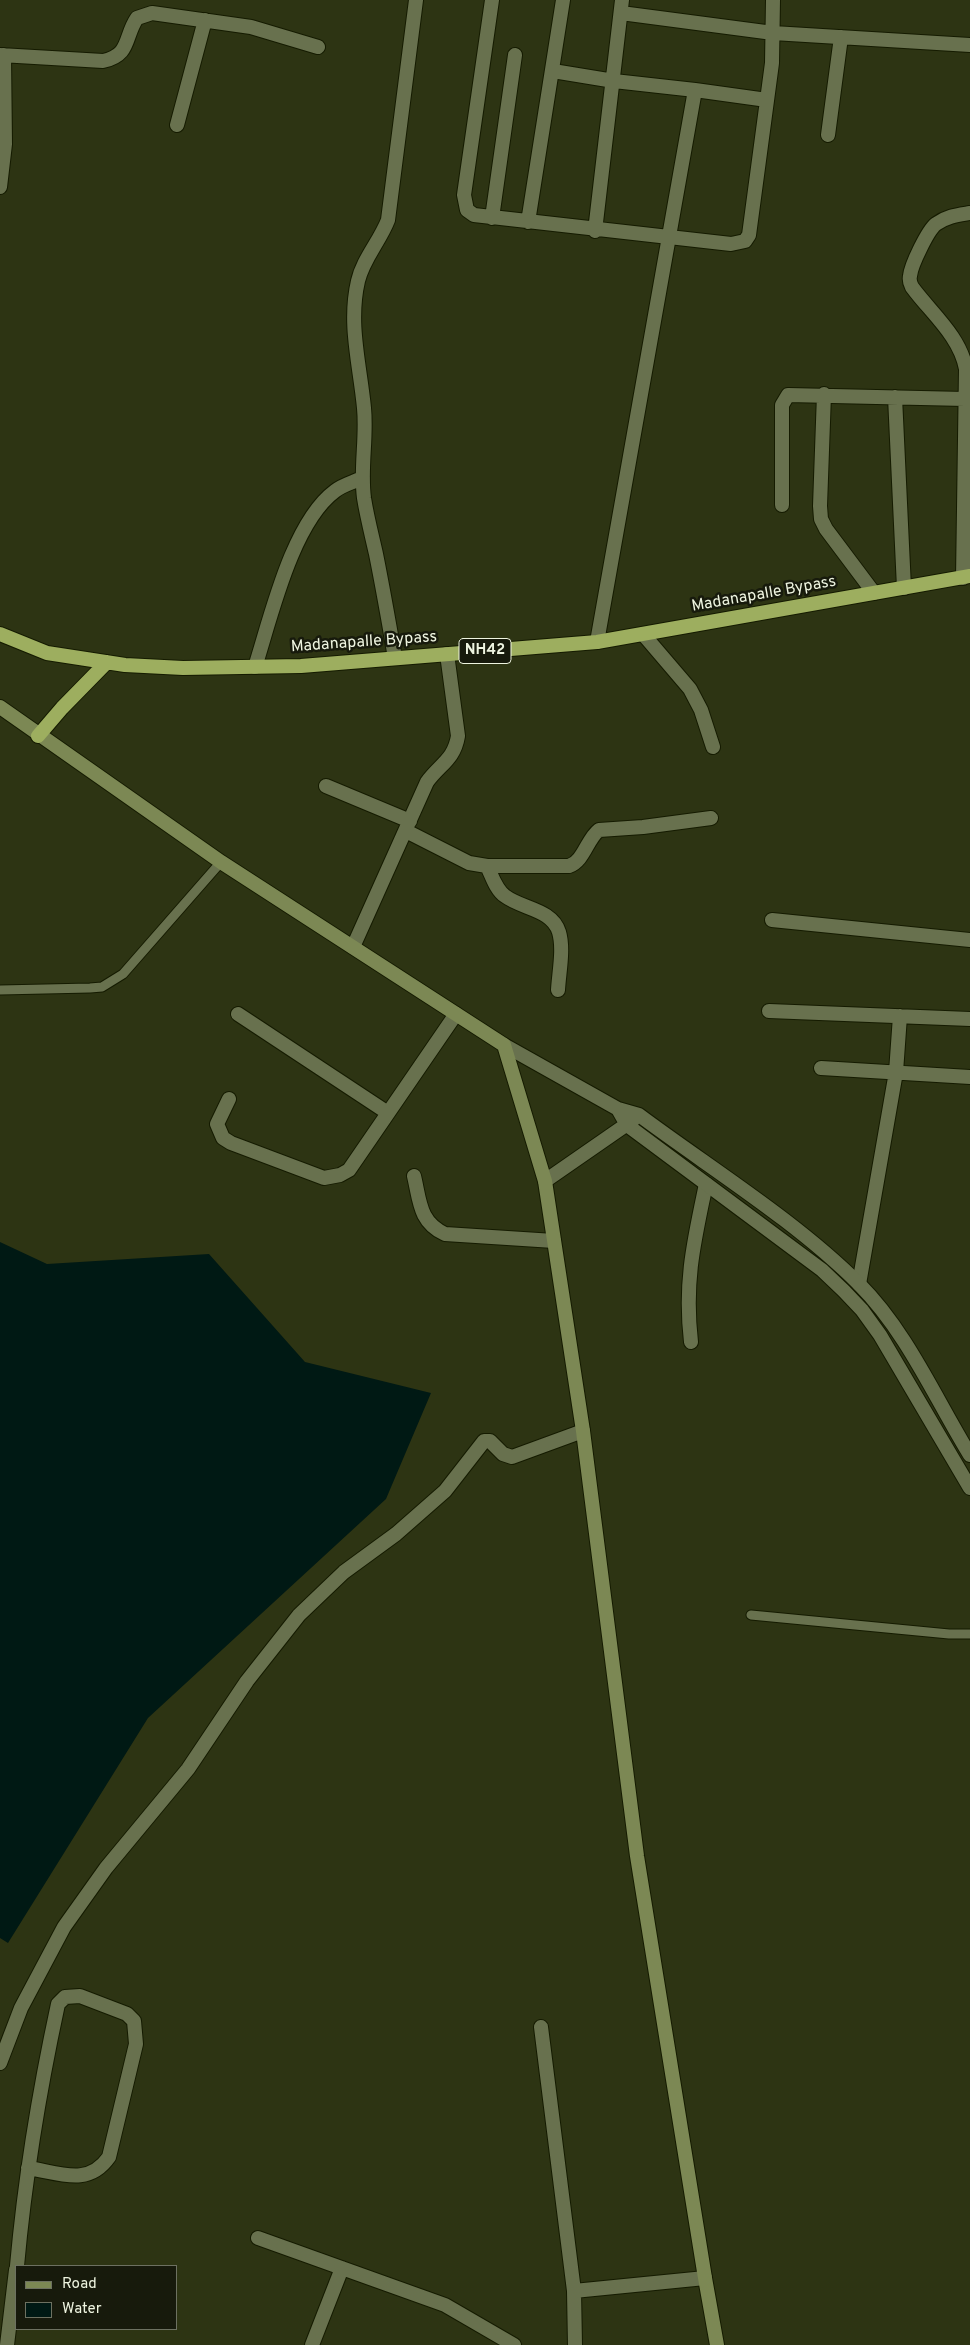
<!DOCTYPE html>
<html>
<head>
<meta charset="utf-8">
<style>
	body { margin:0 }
	#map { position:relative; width:970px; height:2345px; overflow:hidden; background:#2d3413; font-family:Overpass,sans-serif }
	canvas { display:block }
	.legend { position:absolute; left:15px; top:2265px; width:162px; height:65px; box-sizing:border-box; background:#171a0c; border:1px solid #6d7161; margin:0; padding:6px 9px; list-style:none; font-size:15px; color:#eef4e0 }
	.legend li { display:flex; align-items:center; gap:10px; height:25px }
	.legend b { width:25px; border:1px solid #6d7161 }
</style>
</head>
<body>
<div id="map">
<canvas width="970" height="2345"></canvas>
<ul class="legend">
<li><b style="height:6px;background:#7c8854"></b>Road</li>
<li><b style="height:14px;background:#001914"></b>Water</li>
</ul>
</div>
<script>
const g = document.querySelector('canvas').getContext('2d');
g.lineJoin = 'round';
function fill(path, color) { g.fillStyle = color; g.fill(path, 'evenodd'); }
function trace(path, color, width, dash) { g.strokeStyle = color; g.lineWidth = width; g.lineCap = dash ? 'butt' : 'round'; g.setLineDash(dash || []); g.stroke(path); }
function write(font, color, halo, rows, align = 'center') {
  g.font = font + ' Overpass,sans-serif'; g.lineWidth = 5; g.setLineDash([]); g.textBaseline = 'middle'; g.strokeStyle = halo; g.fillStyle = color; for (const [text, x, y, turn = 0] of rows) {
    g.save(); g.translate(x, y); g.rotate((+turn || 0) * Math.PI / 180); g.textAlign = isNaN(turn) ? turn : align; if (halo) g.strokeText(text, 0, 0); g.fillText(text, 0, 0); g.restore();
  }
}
fill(new Path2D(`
	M0 1242 47 1264 209 1254 305 1362 431 1393 386 1499 148 1718 8 1943 0 1938Z`), '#001914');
const service = new Path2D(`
	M0 990 90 988 102 987 123 974 221 862
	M751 1615 949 1634H970`);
const minor = new Path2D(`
	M492 0 464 195 467 210 474 215 731 244 745 241 749 235 772 63 773 0
	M621 13 773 33 970 45
	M0 55 103 61C131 55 124 37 137 18L152 13 251 27 318 47
	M553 71 614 81 695 90 597 642
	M695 90 767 100
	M177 125 205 20
	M828 135 841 37
	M0 187 5 144 4 55
	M492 218 515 55
	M528 222 563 0
	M595 231 622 0
	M824 394 820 506 821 519 826 529 874 593
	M895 397 904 588
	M782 505V405L788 395 965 399
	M963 578 966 369C960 336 931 313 912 287 910 283 909 280 910 276 911 265 928 230 936 224 947 216 958 215 970 213
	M643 634 690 689 701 710 713 747
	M395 658C389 623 383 589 376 554 372 536 367 517 364 498 360 468 367 438 364 408 360 365 348 324 358 281 363 259 380 241 388 220L416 0
	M255 667C271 617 292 523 335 491 342 485 354 482 362 478
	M326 786 410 821
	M406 831 469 863 487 866H569C584 861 587 839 599 830L643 827 711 818
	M487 866C492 876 496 890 505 896 522 909 552 909 559 932 564 949 559 972 558 990
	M772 920 970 940
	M353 947 427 782C440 764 454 760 458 736L447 654
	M769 1011 970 1019
	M238 1014 388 1113
	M821 1068 970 1077
	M229 1099 217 1124 223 1138 231 1143 324 1178 340 1175 349 1170 456 1014
	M414 1176C420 1201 419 1222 445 1234L554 1241
	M859 1284 896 1072 900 1016
	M691 1342C684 1282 694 1241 706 1184
	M541 2027 574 2291 575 2345
	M0 2063 21 2008 64 1927 106 1868 188 1769 247 1681 299 1615 344 1572 396 1534 445 1491 484 1441H490L503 1454 512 1457 583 1431
	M258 2238 445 2305 514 2345
	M17 2266C25 2177 39 2092 58 2004L65 1997 80 1996 127 2014 134 2021 136 2044 109 2157C88 2187 60 2173 28 2168
	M574 2291 705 2278
	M7 2345 16 2270
	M312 2345 342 2268`);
const tertiary = new Path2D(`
	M504 1045 618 1109 639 1115C710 1168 796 1221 859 1284 907 1332 935 1398 970 1455
	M618 1109 627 1125 822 1270 844 1291 862 1310 880 1335 970 1488
	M545 1181 633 1120`);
const secondary = new Path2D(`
	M0 707 221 862 504 1045 545 1181 583 1431 637 1856 705 2278 717 2345`);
const trunk = new Path2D(`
	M0 634 47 653 125 665 183 668 301 666 597 642 970 576
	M38 736 62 708 107 662`);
trace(service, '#151b00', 11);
trace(minor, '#151b00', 16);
trace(tertiary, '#151b00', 16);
trace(secondary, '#151b00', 16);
trace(trunk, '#151b00', 16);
trace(service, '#68714e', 9);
trace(minor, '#68714e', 14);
trace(tertiary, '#68714e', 14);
trace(secondary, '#7c8854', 14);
trace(trunk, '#9dae5f', 14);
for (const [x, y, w] of [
	[485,651,52]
]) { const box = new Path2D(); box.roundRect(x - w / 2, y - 12.5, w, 25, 4); g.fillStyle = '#171a0c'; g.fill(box); trace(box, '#eef4e0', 1); }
write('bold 15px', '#eef4e0', null, [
	["NH42",485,651]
]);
write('16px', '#eef4e0', '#171a0c', [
	["Madanapalle Bypass",764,595,-10],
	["Madanapalle Bypass",364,643,-4]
]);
</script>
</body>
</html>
